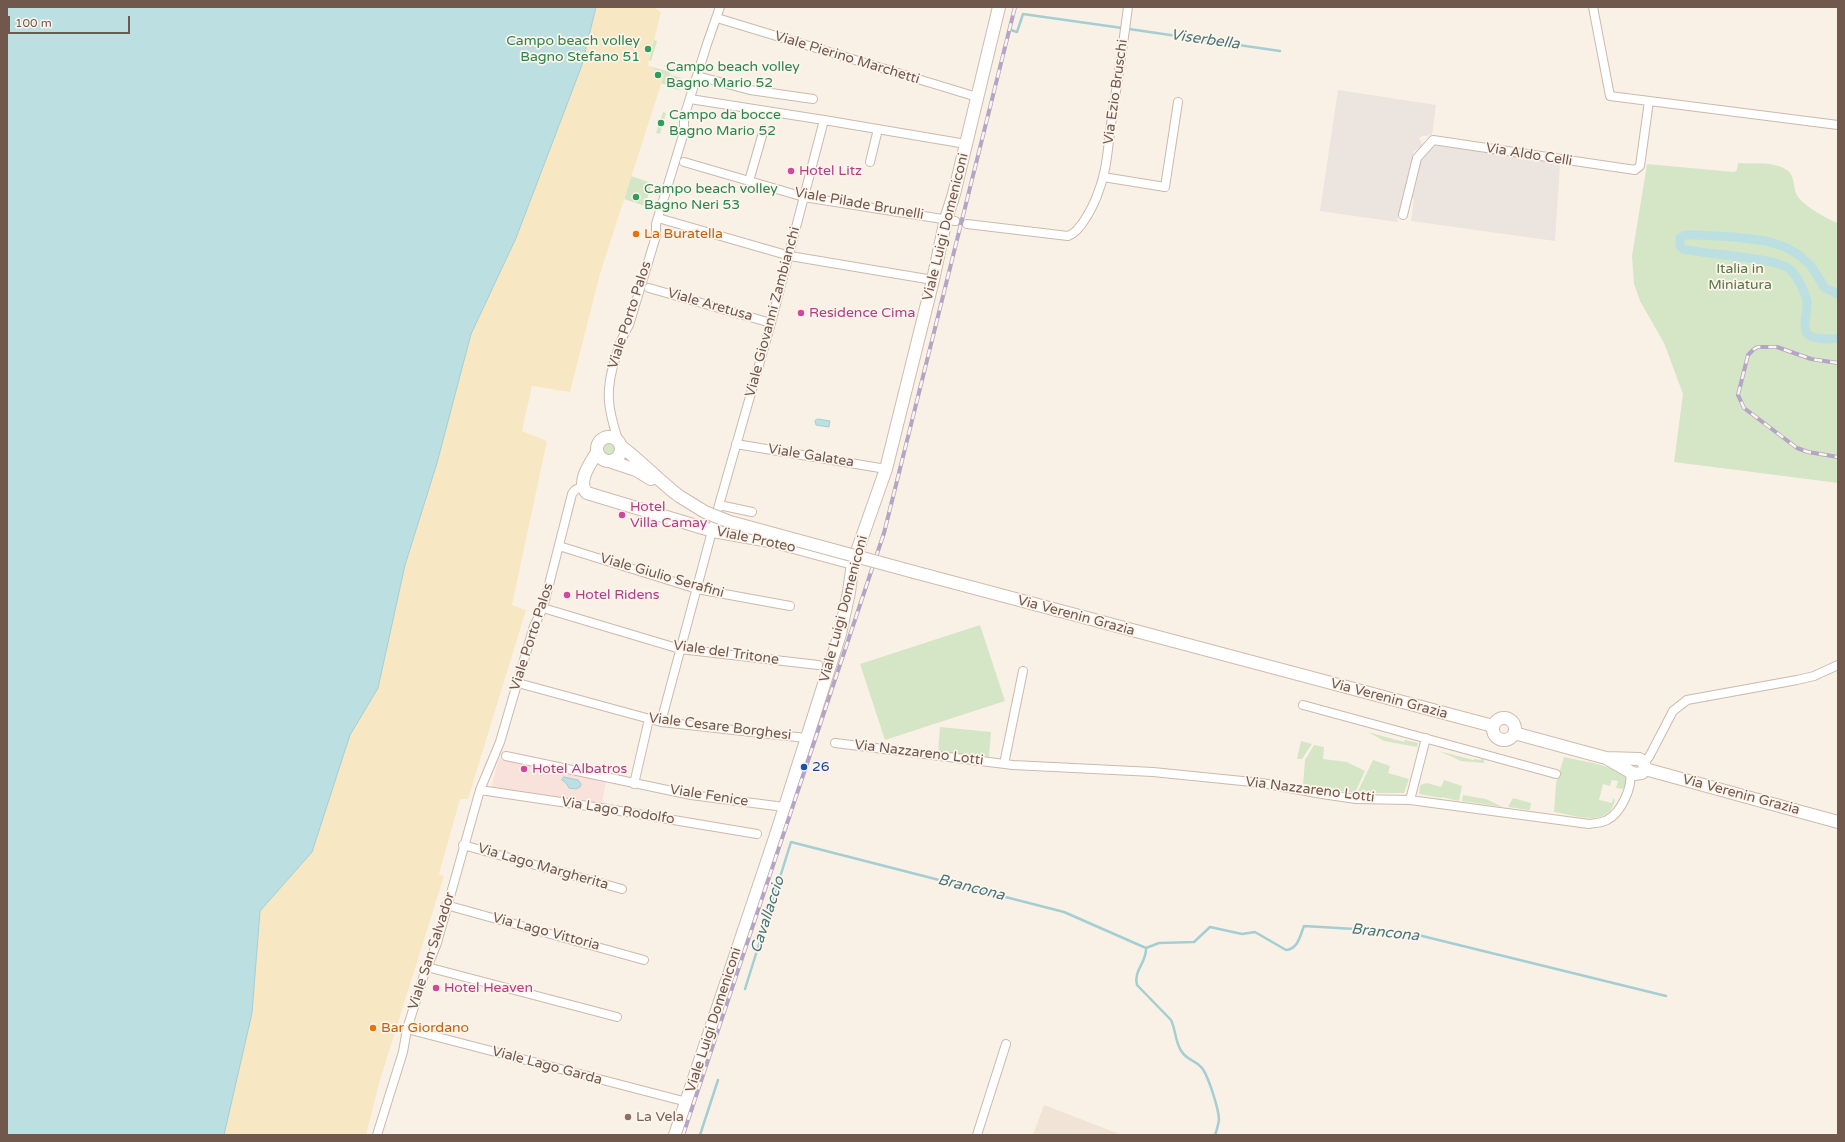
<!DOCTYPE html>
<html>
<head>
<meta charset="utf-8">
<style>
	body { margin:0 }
	#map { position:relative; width:1845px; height:1142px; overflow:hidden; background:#faf1e6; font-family:"Varela Round",sans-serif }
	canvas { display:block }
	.frame { position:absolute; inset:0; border:8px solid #71584d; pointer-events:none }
	.scale { position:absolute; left:8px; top:16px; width:122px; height:18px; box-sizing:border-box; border:2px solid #71584d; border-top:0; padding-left:5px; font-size:12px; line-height:14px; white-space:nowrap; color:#71584d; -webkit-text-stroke:3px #fdf5ec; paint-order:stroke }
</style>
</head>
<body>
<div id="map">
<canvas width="1845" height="1142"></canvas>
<div class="frame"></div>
<div class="scale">100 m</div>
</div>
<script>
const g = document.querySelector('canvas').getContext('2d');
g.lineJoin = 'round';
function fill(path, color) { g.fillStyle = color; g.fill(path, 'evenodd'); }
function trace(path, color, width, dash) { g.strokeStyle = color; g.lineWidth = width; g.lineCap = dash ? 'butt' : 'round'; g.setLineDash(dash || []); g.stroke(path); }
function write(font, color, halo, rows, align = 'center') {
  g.font = font + ' "Varela Round",sans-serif'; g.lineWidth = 3.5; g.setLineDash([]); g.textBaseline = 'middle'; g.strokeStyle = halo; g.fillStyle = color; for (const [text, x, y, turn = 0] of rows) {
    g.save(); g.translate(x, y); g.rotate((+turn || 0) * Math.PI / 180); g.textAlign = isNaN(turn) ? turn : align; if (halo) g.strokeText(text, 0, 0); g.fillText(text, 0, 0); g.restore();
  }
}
fill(new Path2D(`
	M1044 1105 1122 1135H1033Z`), '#f1e3d5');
fill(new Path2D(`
	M499 758 606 781 602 804 491 788Z`), '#f9e2db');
fill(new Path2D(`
	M1338 90 1436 105 1432 135 1422 136 1419 138 1423 146 1414 151 1397 222 1320 211Z
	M1433 145 1560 163 1555 241 1411 221 1414 199 1411 198 1419 163Z`), '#ebe4df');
fill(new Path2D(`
	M645 37 657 41 651 61 639 57Z
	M648 66 671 72 667 85 645 78Z
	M671 75 682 78 679 90 667 87Z
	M663 112 666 113 660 134 656 133Z
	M1738 163C1754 164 1773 161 1787 170 1796 176 1792 190 1799 198 1806 207 1827 219 1838 223V483L1674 462 1683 394 1664 343 1640 301 1634 284 1632 256 1647 164 1734 172 1737 170Z
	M631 176 652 183 645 206 624 199Z
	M604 449a6 6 0 1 1 12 0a6 6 0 1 1-12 0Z
	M980 625 1005 701 885 740 860 664Z
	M940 727 991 732 989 757 938 752Z
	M1368 732 1404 742 1405 740 1418 743 1417 747 1384 741Z
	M1301 741 1312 744 1302 759H1297Z
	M1314 745 1324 747 1323 759 1347 762 1365 771 1355 793 1303 785 1305 760Z
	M1439 751 1473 760 1474 759 1481 760 1482 758 1484 759V763L1461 761Z
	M1564 757C1580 761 1617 765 1627 779L1625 787 1623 789 1616 788 1618 781 1612 780 1610 786 1603 784 1599 800 1612 803 1613 798 1615 800C1608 830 1572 814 1554 812L1556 783Z
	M1373 760 1390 766 1388 773 1409 779 1404 793H1357Z
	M1444 780 1462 786 1459 801 1442 797V798L1419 794 1420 785 1427 783 1441 787Z
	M1463 795 1486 799 1503 807 1462 801Z
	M1513 798 1531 803 1530 810 1508 807Z`), '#d5e6c6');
fill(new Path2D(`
	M596 7H654L661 12 648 65 664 75 600 274 570 392 532 386 522 431 547 441 512 605 526 610 468 799H460L439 874 444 876 380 1080 366 1135H224L252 1013 260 911 312 852 350 735 378 688 405 565 437 463 471 334 516 238 582 65Z`), '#f7e8c3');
const water = new Path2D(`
	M7 7H596L582 65 516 238 471 334 437 463 405 565 378 688 350 735 312 852 260 911 252 1013 224 1135H7Z
	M818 419 830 421 829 427 816 425 815 421Z
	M564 777 578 780 581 784 580 787 576 789 569 788 566 783 562 780Z`);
fill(water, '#bcdfe2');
trace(water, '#a3ced3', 1);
trace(new Path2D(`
	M1129 29 1280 51
	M1011 30 1017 32 1023 14 1122 28
	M1146 948 1159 943 1194 942 1210 927 1242 934 1255 932 1286 950C1298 949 1300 936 1304 926L1406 932 1666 996
	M1146 948C1147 962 1133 971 1137 985L1171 1020C1176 1030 1175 1043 1182 1052 1187 1060 1195 1060 1201 1067 1208 1074 1219 1110 1219 1120 1218 1125 1217 1130 1215 1135
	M745 989 791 842 1064 912 1146 948
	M700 1135 718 1080`), '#a3ced3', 2.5);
trace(new Path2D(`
	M1838 294 1825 288 1811 266 1799 255 1785 247 1766 241 1734 237 1696 235H1685L1680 238V246L1683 249C1706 255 1778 257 1791 270 1798 278 1806 293 1807 303 1808 316 1797 336 1817 338 1824 339 1830 340 1838 338`), '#bcdfe2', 9);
trace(new Path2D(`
	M955 221 967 224`), '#d8cbc0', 8, [8, 4]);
const street = new Path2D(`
	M1593 7 1610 96 1838 125
	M717 18 977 97
	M697 76 750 90 813 99
	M690 99 824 120 966 144
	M684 162 804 197 955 221
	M870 162 878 129
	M1103 177 1165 187 1178 102
	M749 181 764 129
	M1403 215 1417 158 1433 140 1635 170 1640 166 1649 101
	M658 218 790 256 933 280
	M967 224 1068 236C1081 232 1095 203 1099 190 1107 170 1108 146 1111 124 1117 85 1123 46 1128 7
	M649 288 771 323
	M618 440C607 406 605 390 616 356 619 345 623 335 629 325L656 236V224L684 132V117L707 44 720 7
	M736 444 886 469
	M719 505 752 512
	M559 546 697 589 790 606
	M543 608 680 649 818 665
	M518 683 661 722 806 738
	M1303 705 1556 774
	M661 722 719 505 771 323 824 120
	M835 743 1013 765 1153 772 1262 783 1322 794 1356 799 1410 800 1589 824C1595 823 1602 823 1607 820 1621 813 1633 787 1630 772
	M506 756 691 795 784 807
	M1644 762 1649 757 1673 711 1687 700 1797 680 1814 676 1838 665
	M1004 764 1023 671
	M634 784 649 719
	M480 790 608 809 757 834
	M1410 800 1426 738
	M463 845 622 889
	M446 905 644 960
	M427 967 617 1017
	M407 1029 687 1102
	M377 1135 403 1052 407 1029 424 975 437 943 480 790 500 742 534 626 543 608 572 494 575 490 583 486
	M977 1135 1006 1044`);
const secondary = new Path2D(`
	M597 449a12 12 0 1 1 24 0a12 12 0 1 1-24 0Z
	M622 447C642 462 659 481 679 496
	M597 452C591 463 576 482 587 493L713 531 775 542 853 563
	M612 462 636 470 651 479
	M914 572 1493 726
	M1493 729a11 11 0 1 1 22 0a11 11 0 1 1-22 0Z
	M1514 733 1606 758 1634 774 1642 773 1645 769 1644 762 1639 759 1606 758
	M1645 769 1838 822
	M675 1135 775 838 840 634 849 592 853 563 886 469 933 280 946 219 954 194 999 7`);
trace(street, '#cbb9ad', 10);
trace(secondary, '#cfbbae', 14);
trace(street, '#fff', 8);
trace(secondary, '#fff', 12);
const rail = new Path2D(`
	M1838 363 1811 359 1777 347H1758L1754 349 1748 355 1738 395 1744 408 1797 448 1808 452 1838 457
	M683 1135 884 533 1015 7`);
trace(rail, '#b3a5c3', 4);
trace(rail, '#fdf5ec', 2.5, [8]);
const secondaryBridge = new Path2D(`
	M679 496 705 512 730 522 914 572`);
trace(secondaryBridge, '#cfbbae', 14, []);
trace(secondaryBridge, '#fff', 12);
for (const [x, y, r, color] of [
	[648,49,4,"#2e9e5b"],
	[658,75,4,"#2e9e5b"],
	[661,123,4,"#2e9e5b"],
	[791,171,4,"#d1479c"],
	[636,197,4,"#2e9e5b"],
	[636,234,4,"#e8710a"],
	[801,313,4,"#d1479c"],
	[622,515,4,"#d1479c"],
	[567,595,4,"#d1479c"],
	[804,767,4,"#1a4fb4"],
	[524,769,4,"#d1479c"],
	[436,988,4,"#d1479c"],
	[373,1028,4,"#e8710a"],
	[628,1117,4,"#8d6e63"]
]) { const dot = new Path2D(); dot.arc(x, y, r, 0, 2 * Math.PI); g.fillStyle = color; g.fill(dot); trace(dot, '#fdf5ec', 1.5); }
write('14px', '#27864d', '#fdf5ec', [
	["Campo beach volley",640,41,"right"],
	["Bagno Stefano 51",640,57,"right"],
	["Campo beach volley",666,67],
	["Bagno Mario 52",666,83],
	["Campo da bocce",669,115],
	["Bagno Mario 52",669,131],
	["Campo beach volley",644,189],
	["Bagno Neri 53",644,205]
], 'left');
write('14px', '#71584d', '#fdf5ec', [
	["Viale Pierino Marchetti",847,58,17],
	["Via Ezio Bruschi",1116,92,-82],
	["Via Aldo Celli",1529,155,9],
	["Viale Pilade Brunelli",859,204,10],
	["Viale Luigi Domeniconi",946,227,-76],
	["Viale Aretusa",710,305,16],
	["Viale Giovanni Zambianchi",773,312,-75],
	["Viale Porto Palos",630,315,-72],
	["Viale Galatea",811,456,9],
	["Viale Proteo",756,540,12],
	["Viale Giulio Serafini",662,576,16],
	["Viale Luigi Domeniconi",844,609,-75],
	["Via Verenin Grazia",1076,616,15],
	["Viale Porto Palos",532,637,-72],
	["Viale del Tritone",726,653,8],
	["Via Verenin Grazia",1389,699,15],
	["Viale Cesare Borghesi",720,727,7],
	["Via Nazzareno Lotti",919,753,7],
	["Via Nazzareno Lotti",1310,790,7],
	["Via Verenin Grazia",1741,795,15],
	["Viale Fenice",709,796,9],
	["Via Lago Rodolfo",618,811,9],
	["Via Lago Margherita",543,867,16],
	["Via Lago Vittoria",546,932,15],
	["Viale San Salvador",432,951,-72],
	["Viale Luigi Domeniconi",714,1020,-72],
	["Viale Lago Garda",547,1066,15]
]);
write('14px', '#b23c85', '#fdf5ec', [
	["Hotel Litz",799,171],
	["Residence Cima",809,313],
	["Hotel",630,507],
	["Villa Camay",630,523],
	["Hotel Ridens",575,595],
	["Hotel Albatros",532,769],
	["Hotel Heaven",444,988]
], 'left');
write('14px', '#c56008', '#fdf5ec', [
	["La Buratella",644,234],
	["Bar Giordano",381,1028]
], 'left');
write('14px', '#577646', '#fdf5ec', [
	["Italia in",1740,269],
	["Miniatura",1740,285]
]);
write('14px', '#164399', '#fdf5ec', [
	["26",812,767]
], 'left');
write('14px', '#785e54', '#fdf5ec', [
	["La Vela",636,1117]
], 'left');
write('italic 15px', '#46767b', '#fdf5ec', [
	["Viserbella",1205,40,8],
	["Brancona",971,888,14],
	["Cavallaccio",768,915,-72],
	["Brancona",1385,933,6]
]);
</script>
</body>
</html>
